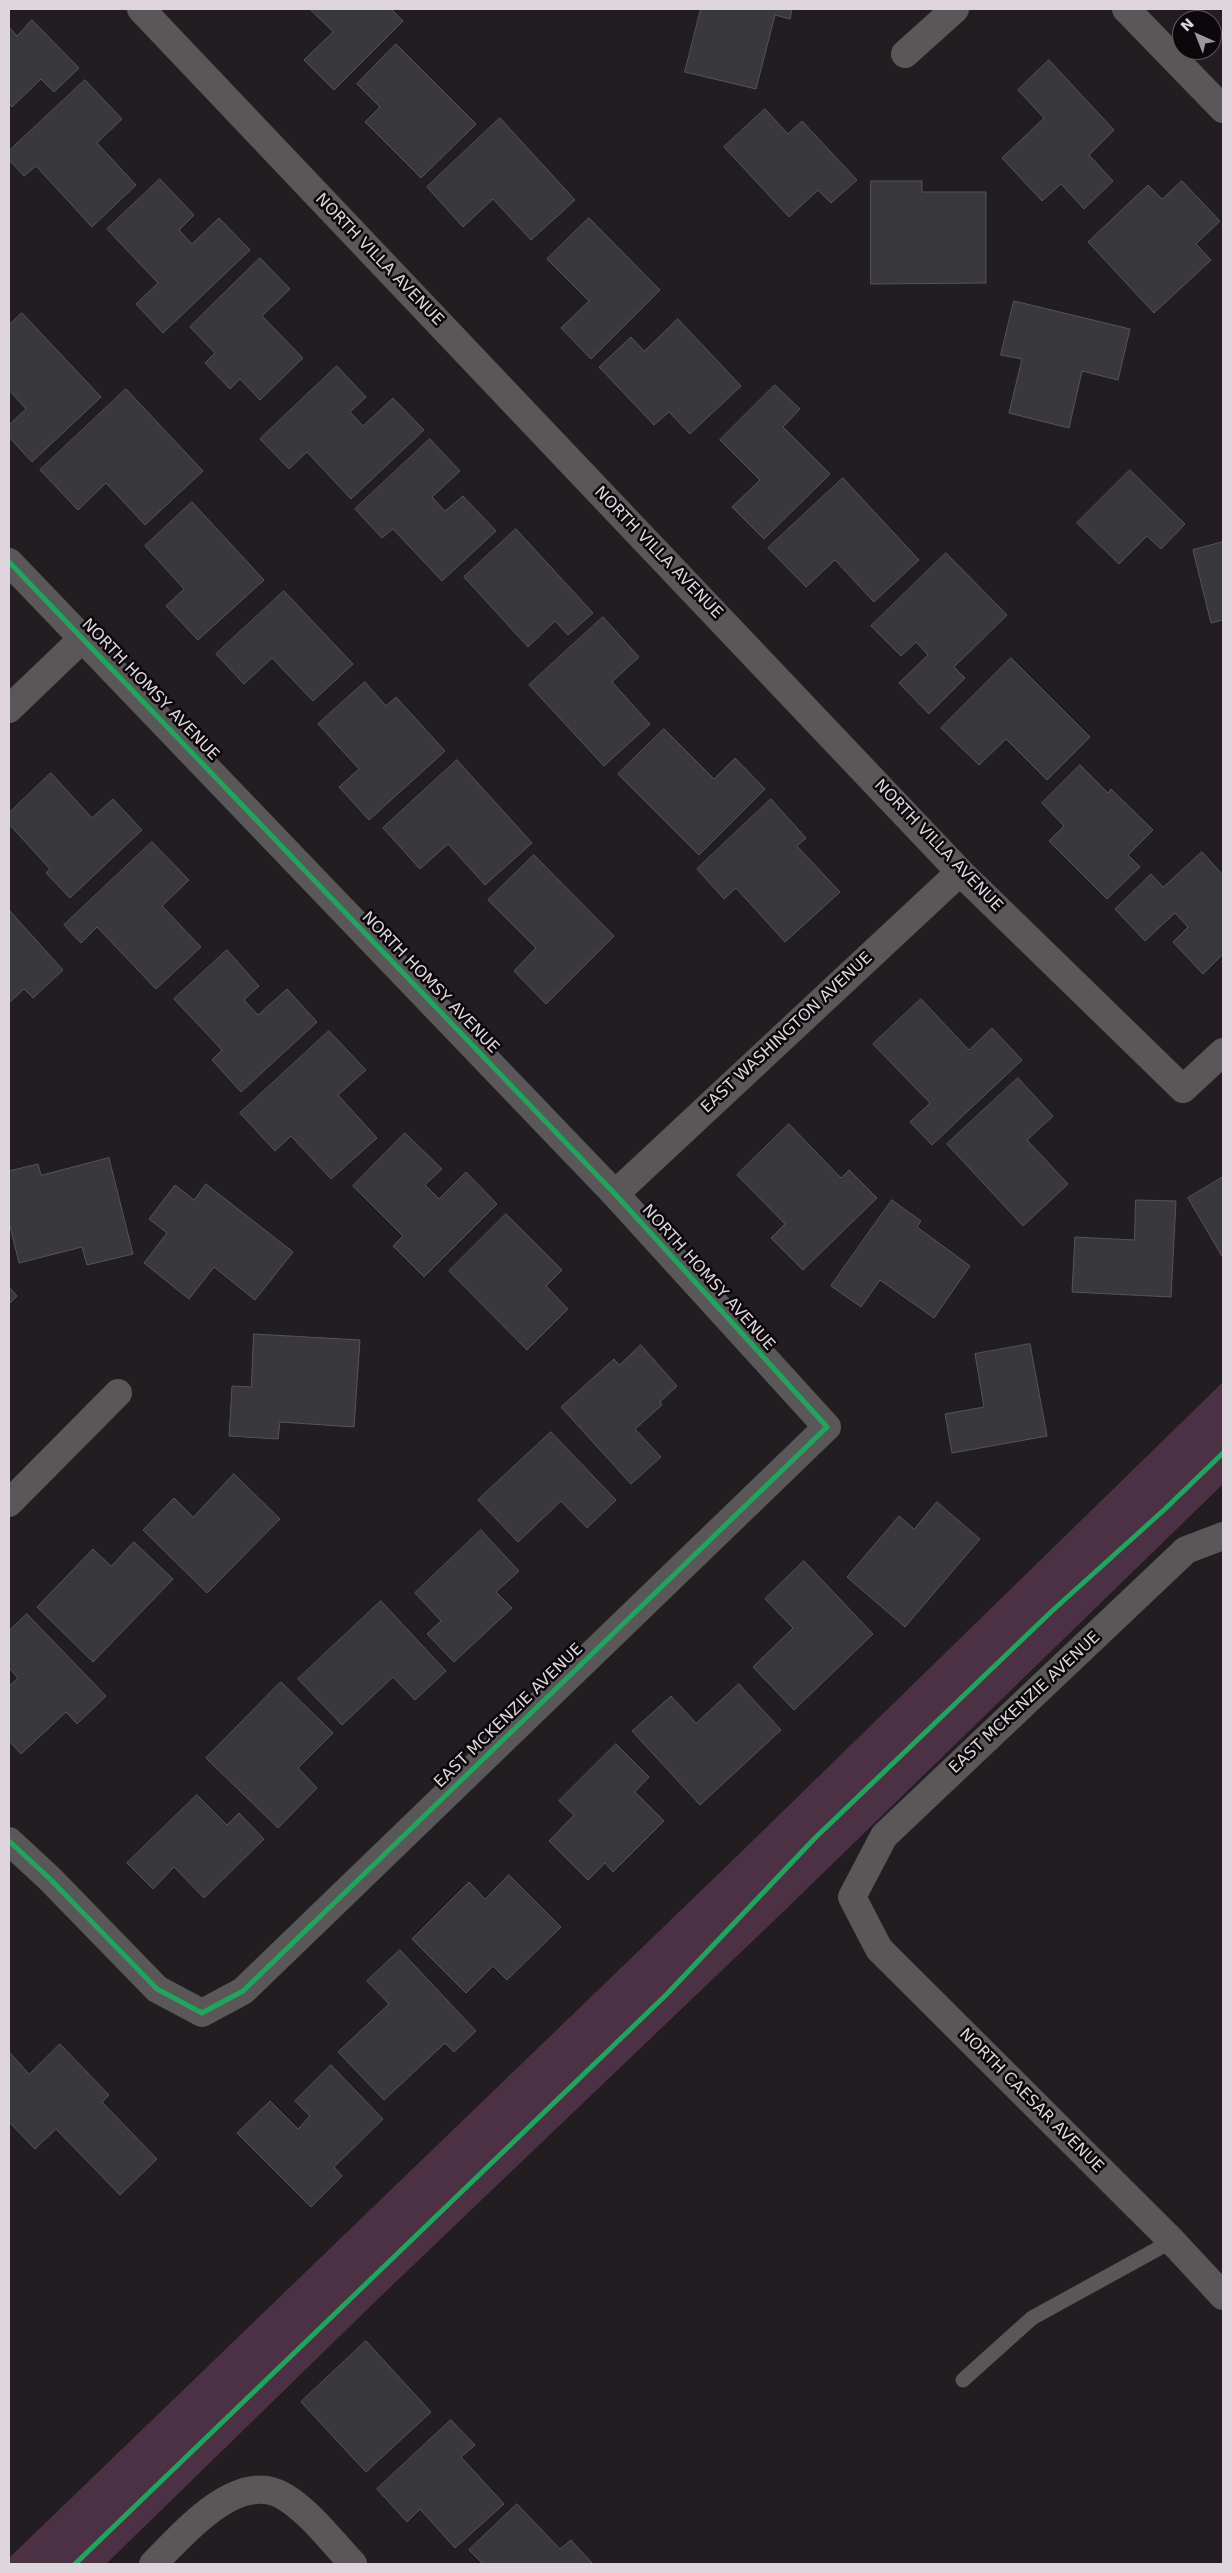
<!DOCTYPE html>
<html>
<head>
<meta charset="utf-8">
<style>
	body { margin:0 }
	#map { position:relative; width:1232px; height:2573px; overflow:hidden; background:#221d21; font-family:"DejaVu Sans",sans-serif }
	canvas { display:block }
	.frame { position:absolute; inset:0; border:10px solid #ded6dc; pointer-events:none }
	.north { position:absolute; left:1172px; top:10px; width:50px; height:50px; box-sizing:border-box; background:#0b070a; border:1px solid #5f5a5e; border-radius:50%; rotate:316deg; font-size:14px; font-weight:700; line-height:20px; text-align:center; color:#ded6dc }
	.north::after { content:''; display:block; margin:auto; width:18px; height:22px; background:#9c959b; clip-path:polygon(50% 0,100% 100%,50% 72%,0 100%) }
</style>
</head>
<body>
<div id="map">
<canvas width="1232" height="2573"></canvas>
<div class="frame"></div>
<div class="north">N</div>
</div>
<script>
const g = document.querySelector('canvas').getContext('2d');
g.lineJoin = 'round';
function fill(path, color) { g.fillStyle = color; g.fill(path, 'evenodd'); }
function trace(path, color, width, dash) { g.strokeStyle = color; g.lineWidth = width; g.lineCap = dash ? 'butt' : 'round'; g.setLineDash(dash || []); g.stroke(path); }
function write(font, color, halo, rows, align = 'center') {
  g.font = font + ' "DejaVu Sans",sans-serif'; g.lineWidth = 5; g.setLineDash([]); g.textBaseline = 'middle'; g.strokeStyle = halo; g.fillStyle = color; for (const [text, x, y, turn = 0] of rows) {
    g.save(); g.translate(x, y); g.rotate((+turn || 0) * Math.PI / 180); g.textAlign = isNaN(turn) ? turn : align; if (halo) g.strokeText(text, 0, 0); g.fillText(text, 0, 0); g.restore();
  }
}
fill(new Path2D(`
	M1223 1382V1484L783 1912 380 2297 106 2564H9V2558L736 1857Z`), '#4c3044');
const building = new Path2D(`
	M310 9H391L403 21 334 90 304 60 333 32Z
	M701 9H792L790 19 775 15 756 89 685 72Z
	M32 20 79 68 54 92 41 79 12 107 9 103V27L17 36Z
	M396 44 476 124 421 178 365 122 380 107 357 84Z
	M1049 60 1114 130 1089 155 1113 181 1084 209 1061 184 1042 201 1002 158 1044 118 1018 90Z
	M85 80 122 119 97 143 136 185 92 227 36 166 24 176 9 160V151Z
	M765 109 788 134 802 121 857 180 831 203 818 190 789 217 724 147Z
	M500 118 575 200 531 240 493 199 463 227 427 187Z
	M160 179 194 215 179 230 192 244 219 218 250 250 163 333 136 304 158 283 107 229Z
	M871 181H922V192H986V283L871 284Z
	M1182 181 1220 221 1196 244 1211 260 1154 313 1088 242 1148 185 1162 199Z
	M589 218 660 290 591 359 561 328 589 301 547 259Z
	M260 258 290 289 262 316 303 358 260 400 240 379 230 389 205 363 215 353 190 327Z
	M1014 301 1130 329 1118 380 1082 371 1069 428 1009 413 1022 359 1001 355Z
	M22 313 101 397 32 462 9 437V425L26 409 9 390V325Z
	M678 319 741 386 690 434 669 412 654 425 599 367 631 337 644 351Z
	M337 366 366 397 350 412 363 426 393 398 424 430 351 499 307 452 289 469 260 439Z
	M775 385 800 409 783 427 830 474 764 539 732 507 760 480 720 440Z
	M126 389 203 471 145 525 106 483 78 510 40 470Z
	M430 439 460 471 432 497 445 511 463 496 496 531 442 581 393 529 382 538 355 509Z
	M1130 470 1185 524 1161 549 1147 536 1119 564 1077 523Z
	M843 478 919 560 874 602 835 560 806 587 768 548Z
	M192 502 264 580 198 640 166 606 184 589 145 546Z
	M516 529 593 613 568 635 555 621 528 647 464 577Z
	M1223 542V620L1211 623 1193 550Z
	M946 553 1007 615 954 667 965 678 929 714 899 683 928 655 916 642 901 656 871 626Z
	M284 591 353 664 313 701 272 658 244 684 216 654Z
	M603 617 639 657 612 682 650 724 604 766 529 685Z
	M1011 658 1090 737 1047 780 1006 739 979 765 941 728Z
	M365 682 386 706 396 697 445 751 369 820 339 787 359 769 318 724Z
	M664 729 714 779 735 758 765 789 699 855 618 774Z
	M457 760 532 843 485 885 448 844 420 869 383 828Z
	M1080 765 1108 793 1111 789 1153 830 1128 855 1140 867 1107 899 1049 841 1064 826 1042 803Z
	M51 773 92 818 113 799 142 830 70 898 46 873 50 869 9 824V813Z
	M771 799 806 838 797 846 840 892 785 942 736 888 724 899 697 869Z
	M152 842 189 880 162 906 201 947 156 989 97 927 81 943 64 925Z
	M1202 852 1223 875V954L1203 974 1173 942 1188 927 1175 913 1145 941 1115 909 1151 874 1163 887Z
	M534 855 614 936 546 1004 514 971 536 948 488 900Z
	M9 910 63 970 33 998 24 989 9 1003Z
	M227 950 259 986 244 1000 258 1015 287 989 317 1022 241 1092 212 1060 222 1050 174 999Z
	M921 999 969 1050 992 1028 1022 1060 932 1145 910 1122 930 1103 873 1044Z
	M329 1031 366 1070 338 1095 377 1138 331 1179 291 1136 275 1151 240 1113Z
	M1018 1078 1053 1116 1027 1140 1068 1184 1023 1226 947 1144Z
	M789 1124 841 1178 849 1170 877 1198 803 1270 771 1238 785 1224 737 1175Z
	M405 1133 442 1169 425 1185 439 1199 466 1172 497 1204 424 1277 393 1246 403 1236 353 1186Z
	M109 1158 133 1254 87 1265 82 1247 19 1263 9 1222V1171L38 1164 41 1175Z
	M1223 1177V1258L1188 1198Z
	M206 1184 293 1252 255 1300 214 1267 189 1299 144 1263 167 1233 149 1219 175 1185 194 1200Z
	M892 1200 921 1221 917 1227 970 1266 934 1318 880 1280 861 1307 831 1286Z
	M1136 1200 1176 1201 1171 1297 1072 1292 1075 1237 1134 1240Z
	M506 1214 562 1270 546 1286 568 1309 527 1350 449 1271Z
	M9 1287 17 1296 9 1304Z
	M254 1334 360 1340 354 1427 280 1422 278 1439 229 1436 232 1386 251 1387Z
	M1030 1344 1047 1436 952 1453 945 1414 984 1407 975 1354Z
	M641 1345 677 1386 660 1402 662 1405 635 1429 661 1457 631 1484 561 1407 614 1359 619 1365Z
	M551 1432 616 1500 587 1528 561 1501 518 1542 478 1500Z
	M234 1474 280 1519 207 1593 143 1530 174 1498 193 1517Z
	M937 1502 980 1539 905 1627 847 1577 899 1516 914 1529Z
	M481 1530 519 1571 496 1592 512 1608 454 1662 427 1634 441 1621 415 1593Z
	M134 1542 173 1579 93 1662 37 1607 93 1549 111 1566Z
	M804 1561 873 1634 794 1710 753 1667 793 1628 765 1599Z
	M381 1601 446 1671 415 1700 393 1677 342 1725 298 1679Z
	M27 1614 106 1696 77 1724 66 1712 21 1754 9 1741V1686L18 1678 9 1668V1631Z
	M281 1682 333 1733 298 1768 317 1788 278 1828 206 1758Z
	M739 1684 781 1730 700 1805 632 1731 671 1696 696 1723Z
	M616 1744 649 1777 635 1792 664 1821 613 1872 605 1863 588 1880 549 1841 574 1815 559 1801Z
	M197 1795 227 1825 239 1813 264 1839 204 1898 174 1867 153 1889 127 1863Z
	M509 1875 561 1927 507 1980 493 1966 466 1993 412 1939 469 1882 485 1899Z
	M400 1950 476 2031 454 2052 445 2043 384 2100 338 2052 389 2004 367 1981Z
	M60 2044 109 2095 102 2102 157 2159 120 2195 56 2129 35 2149 10 2123 9 2125V2052L29 2074Z
	M331 2065 383 2119 334 2167 342 2176 311 2207 237 2133 270 2101 298 2129 310 2116 295 2101Z
	M366 2341 431 2412 366 2472 301 2402Z
	M451 2420 475 2445 461 2457 504 2504 455 2548 420 2509 407 2522 377 2489Z
	M517 2504 560 2549 571 2540 593 2564H483L469 2550Z`);
fill(building, '#39393b');
trace(building, '#545557', 1);
trace(new Path2D(`
	M963 2380 1032 2318 1172 2241`), '#5a5759', 15);
trace(new Path2D(`
	M141 9 960 872 1183 1089 1223 1052
	M1126 9 1223 109
	M905 54 955 9
	M9 562 615 1194 827 1427 243 1991 202 2013 157 1989 50 1879 9 1841
	M9 709 83 638
	M615 1194 960 872
	M9 1503 118 1393
	M1223 1536 1186 1550 884 1836 852 1897 879 1949 1172 2241 1223 2296
	M153 2564C183 2535 238 2467 285 2497 311 2513 332 2542 353 2564`), '#5a5759', 28);
trace(new Path2D(`
	M9 562 615 1194 827 1427 243 1991 202 2013 157 1989 50 1879 9 1841
	M75 2564 666 1995 815 1838 1052 1611 1165 1509 1223 1453`), '#20a55d', 5);
write('16px', '#ded6dc', '#0b070a', [
	["NORTH VILLA AVENUE",379,260,46],
	["NORTH VILLA AVENUE",658,553,46],
	["NORTH HOMSY AVENUE",150,690,46],
	["NORTH VILLA AVENUE",938,846,46],
	["NORTH HOMSY AVENUE",430,983,46],
	["EAST WASHINGTON AVENUE",787,1033,-43],
	["NORTH HOMSY AVENUE",708,1278,48],
	["EAST MCKENZIE AVENUE",1025,1703,-43],
	["EAST MCKENZIE AVENUE",509,1716,-44],
	["NORTH CAESAR AVENUE",1031,2101,45]
]);
</script>
</body>
</html>
